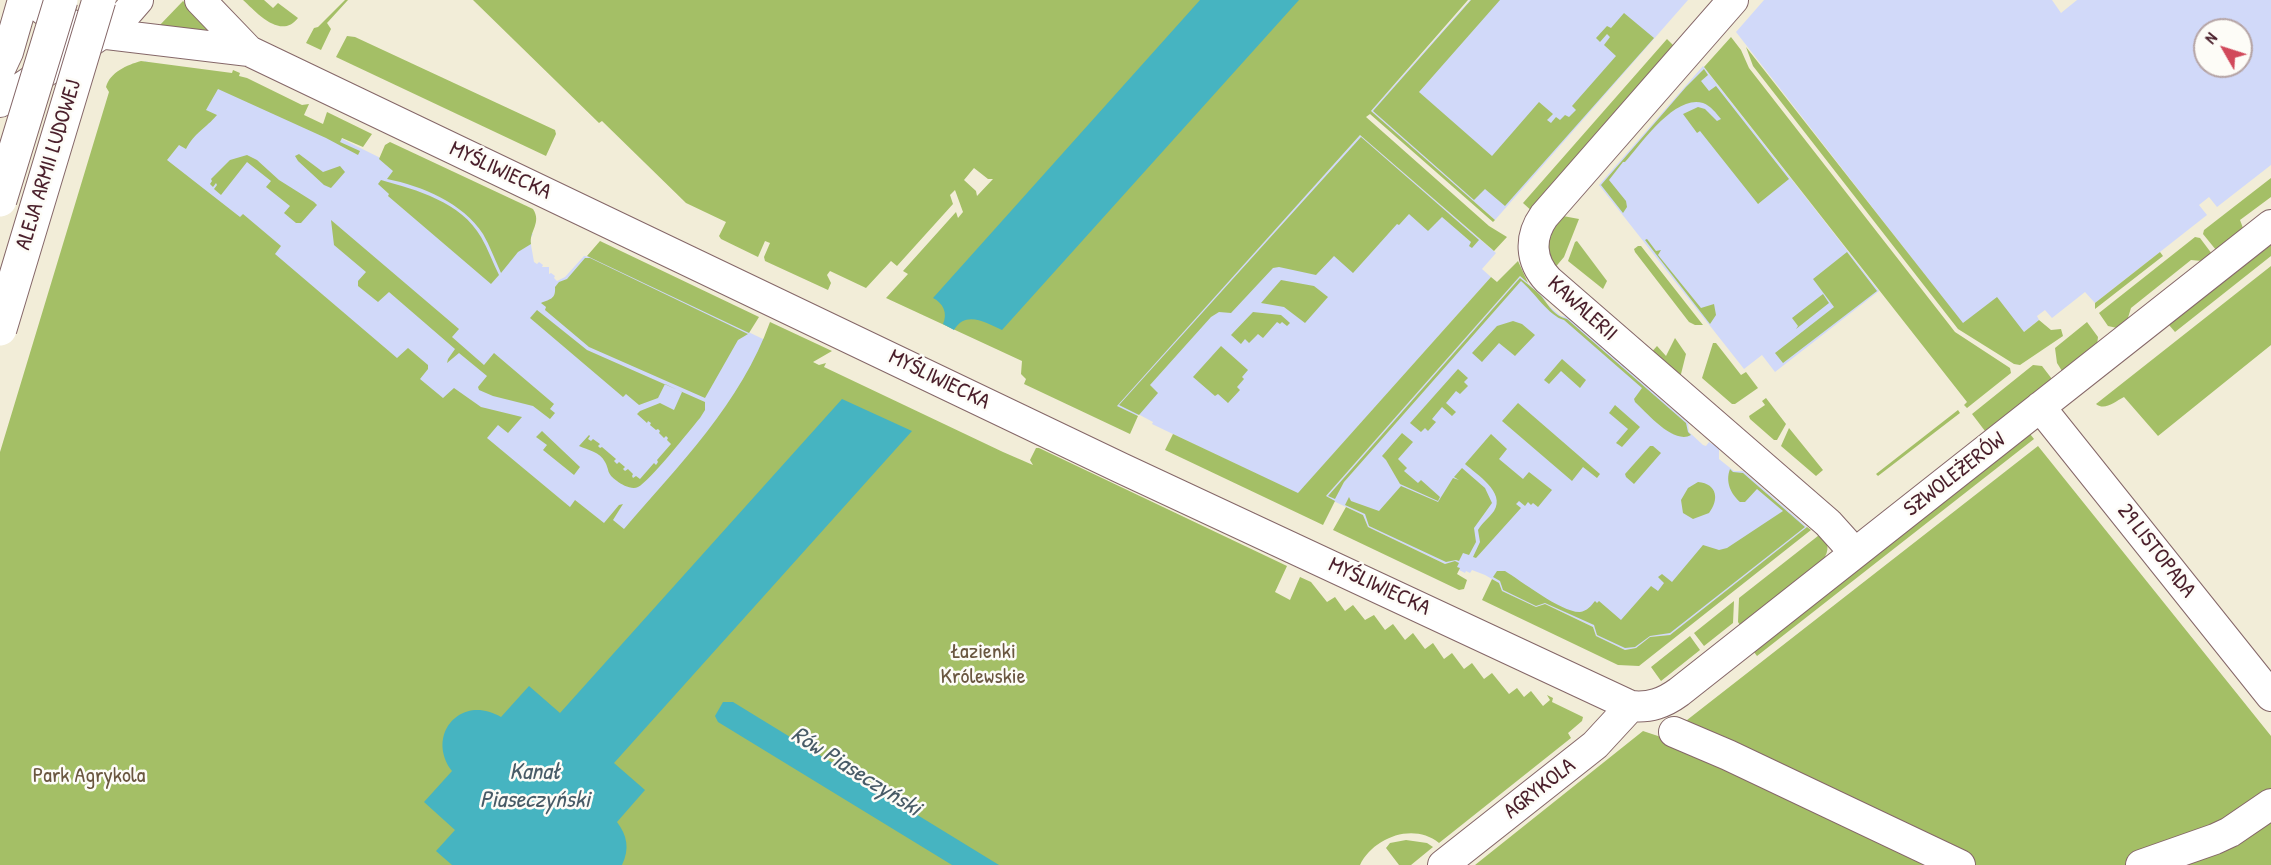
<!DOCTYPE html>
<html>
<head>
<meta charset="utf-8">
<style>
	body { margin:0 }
	#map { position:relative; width:2271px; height:865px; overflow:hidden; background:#f2edd8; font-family:"Patrick Hand",sans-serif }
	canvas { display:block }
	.north { position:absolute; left:2193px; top:18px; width:60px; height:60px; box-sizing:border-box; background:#fdfcf7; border:2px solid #b5a4a5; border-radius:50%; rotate:309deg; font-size:16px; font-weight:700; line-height:24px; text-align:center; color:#4a1f2b }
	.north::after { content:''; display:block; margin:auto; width:21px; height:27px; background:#d1495b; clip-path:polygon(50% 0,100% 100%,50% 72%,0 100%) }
</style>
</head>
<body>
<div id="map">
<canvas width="2271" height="865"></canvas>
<div class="north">N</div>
</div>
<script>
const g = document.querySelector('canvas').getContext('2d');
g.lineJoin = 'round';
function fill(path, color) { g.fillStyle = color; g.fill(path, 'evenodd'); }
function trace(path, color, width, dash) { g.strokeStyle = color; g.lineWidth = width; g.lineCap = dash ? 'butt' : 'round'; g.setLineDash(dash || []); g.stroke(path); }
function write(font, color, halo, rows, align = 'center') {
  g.font = font + ' "Patrick Hand",sans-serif'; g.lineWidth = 5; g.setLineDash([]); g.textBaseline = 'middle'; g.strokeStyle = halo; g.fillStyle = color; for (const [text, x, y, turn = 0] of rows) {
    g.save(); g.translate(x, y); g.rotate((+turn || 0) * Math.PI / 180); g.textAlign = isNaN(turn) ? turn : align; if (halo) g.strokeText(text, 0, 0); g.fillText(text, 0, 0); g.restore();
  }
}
fill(new Path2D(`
	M1470 0H1688L1495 220 1371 111Z
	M1764 0H2052L2061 13 2077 0H2271V165L2217 207 2209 197 2199 205 2207 215 2095 303 2085 292 2052 318 2045 310 2037 316 2039 320 2024 332 1963 324 1736 32ZM2205 30H2241V66H2205Z
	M145 61 256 96 533 234 530 239 534 262 537 264 539 262 543 265 542 267H549V274L551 273 555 276 554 278 557 281 565 277 584 256 591 257 784 349 612 547 139 142Z
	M1703 66 1879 291 1775 372 1762 355 1744 369 1599 185Z
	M1360 135 1496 253 1482 269 1491 277 1298 494 1152 424 1153 422 1138 414 1137 416 1116 406Z
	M1520 276 1544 298 1547 304 1561 316 1567 317 1688 423 1689 432 1703 445 1706 446 1709 442 1719 448V459L1734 471H1743L1807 527 1670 635 1650 637 1636 648 1625 650 1596 636 1593 627 1545 604 1536 607 1502 591 1499 583 1485 575 1472 570 1470 573 1466 571 1465 573 1459 570 1457 567 1458 563 1455 562 1445 564 1368 527 1363 515 1325 497Z`), '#d1d9f9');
fill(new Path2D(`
	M243 0H264L273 8 278 3 298 18C281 40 257 13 243 0Z
	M345 0H348L327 23 331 29 321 50 306 43 314 28 318 27Z
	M473 0H1468L1371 111 1495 220 1493 222 1370 114 1366 117 1489 226 1507 237 1494 251 1360 135 1117 406 1138 416 1130 434 1024 384 1026 379 1021 374 1022 361 886 298 908 274 903 271 956 212 958 218 963 212 955 190 950 195 953 204 897 266 891 261 866 288 830 271 827 275 831 283 828 290 765 261 764 257 770 243 765 241 758 257 721 239 719 236 726 222 686 203 602 121 599 123ZM974 168 988 179H993L977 196 976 191 964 180Z
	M1471 0H1500L1419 92 1492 156 1539 102 1553 114 1547 120 1551 123 1556 117 1560 120 1565 115 1569 117 1576 110 1572 106 1616 56 1604 45 1610 37 1607 34 1600 42 1596 38 1607 26 1611 28 1624 13 1654 38 1505 206 1485 189 1474 200 1373 111Z
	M183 1 223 36 157 28Z
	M347 36 355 37 555 130 556 134 546 156 336 57Z
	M1731 37 1741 50 1749 68 1955 332 2010 368 2011 373 1967 408 1964 405 1967 402 1704 67Z
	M1667 39 1678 50 1534 213 1523 203Z
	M1746 47 1963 323 1997 297 2024 332 2039 320 2051 330 2061 329 2063 336 2020 365 2014 364 1958 329 1753 66Z
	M141 61 232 73 233 70 240 73 239 76 247 78 302 105 309 104 304 115 323 124 327 112 372 134 363 147 342 138 340 142 360 151 358 155 326 138 218 89 206 110 217 115C205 129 195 132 186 149L179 145 167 160 240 217 243 214 281 246 275 254 397 358 408 348 428 365V369L420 379 443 398 454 388 481 407 522 417 508 433 498 425 487 438 570 507 575 500 604 523 619 505 623 504 613 520 624 529C679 465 741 403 770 322L832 351 813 362 819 365 826 363 824 367 1003 452 1033 465 1030 460 1036 448H1039L1287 566 1275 592 1290 600 1300 577 1311 582 1327 602 1335 597 1345 611 1353 605 1365 620 1374 615 1385 630 1393 624 1405 640 1413 633 1425 649 1433 643 1444 659 1452 653 1464 669 1472 663 1484 679 1492 673 1509 694 1517 688 1524 697 1531 691 1543 706 1550 700 1547 695 1553 698 1552 702 1583 717 1582 721 1568 733 1571 738 1439 843C1413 822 1373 838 1360 865H0V452L109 92 106 87C110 72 127 65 141 61Z
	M1704 69 1708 75 1701 81 1709 91 1716 86 1789 179 1758 204 1700 131 1697 133 1683 114 1698 107 1705 109 1717 121 1721 119C1716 113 1711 106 1703 103 1675 94 1641 144 1625 162H1623L1609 180 1626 201 1627 207 1623 213 1601 185 1686 87Z
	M1361 137 1479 240 1472 248 1469 246 1471 242 1442 217 1428 231 1409 214 1399 225 1397 224 1353 273 1334 256 1316 275 1279 267 1273 268 1231 313 1219 312 1211 317 1150 385 1158 393 1139 415 1119 405Z
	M390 142 533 209C542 223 529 231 531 244L518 252 501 273C495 260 490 246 483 234 463 203 422 186 387 179L393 171 379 159 385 145Z
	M299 154 323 172 340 166 345 172 331 188 324 185 298 161 295 156Z
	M247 155 257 160 279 180 314 202 317 205 301 223H296L284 213 290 206 266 187 271 181 247 162 221 195 214 189 217 185 216 183 213 187 210 184 212 181 211 179 230 160Z
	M2271 178V197L2240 220 2243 228 2216 250 2203 234 2204 230Z
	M381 180C417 190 461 202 481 237 488 249 493 263 499 275L491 284 388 196 389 194 378 184Z
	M1563 216 1579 219 1564 257 1553 270 1544 250 1554 222Z
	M331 220 459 329 452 337 484 365 494 353 554 404 550 409 555 413 550 419 533 406 493 396 479 390 478 387 487 376 459 353 447 363 448 359 455 349 389 292 378 302 358 286V281L366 272 334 245Z
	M2195 237 2200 238 2212 254 2202 261 2191 260 2131 308 2127 321 2117 328 2108 326 2099 313Z
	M1647 239 1656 251 1661 250 1658 255 1701 308 1714 304 1716 315 1710 324 1645 240Z
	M600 241 759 317 749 333 587 256Z
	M1577 241 1607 281 1603 289 1568 261 1575 242Z
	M2271 245V256L2175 332 2169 325Z
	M1638 246H1641L1703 325H1695L1689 322 1635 252 1634 249Z
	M1847 252 1877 291 1783 363 1775 353 1834 307 1813 279Z
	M2160 252 2163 256 2095 309V303Z
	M585 258H590L748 334 738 340 705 398 589 347 545 310 546 307 541 303C549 299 556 300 555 287L559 282 567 279Z
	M1518 261 1528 283 1520 276 1326 496 1335 501 1323 525 1165 450 1173 434 1298 493 1491 277 1497 282Z
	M2271 266V345L2158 436 2124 397C2114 402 2105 411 2096 404Z
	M1520 278C1527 284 1536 290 1542 297 1549 306 1554 316 1567 319L1686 423 1688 432 1691 435C1674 445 1647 413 1635 402L1634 399 1642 388 1564 320C1549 316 1534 292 1521 281L1344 482 1335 499 1328 496Z
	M1281 280 1314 286 1328 297 1305 323 1284 307 1261 303Z
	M1823 294 1829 303 1796 329 1798 326 1792 318Z
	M537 310 587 350 705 402V410L700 418C689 431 650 481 638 487 632 490 622 485 617 481 606 473 610 471 605 462 600 452 588 450 579 446L589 435 590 436 588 439 591 441 593 439 600 444 598 446 600 448 602 447 616 459 614 461 617 464 619 462 625 467 623 469 625 471 628 469 633 474 632 476 633 478 636 476 640 479 654 463 656 465 658 462 657 460 671 444 667 440 668 438 666 436 664 438 659 433 660 431 658 429 656 430 650 425 651 423 648 421 647 423 637 414 640 411 660 403 674 410 682 392 665 384 658 398 639 405 626 394 623 397 530 318Z
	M1253 312 1281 315 1290 323 1287 326 1282 322 1280 324 1277 322 1263 338 1258 334 1249 343 1245 339 1241 344 1231 335Z
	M1513 321 1522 324 1535 335 1515 356 1499 343 1482 362 1472 353 1497 326Z
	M2087 322 2098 337 2097 345 2062 371 2057 363 2055 348Z
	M1675 338 1686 354 1680 378 1648 356 1657 346 1666 356Z
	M1713 343H1716L1741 375 1746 372 1758 388 1735 404H1732L1702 378Z
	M1221 346 1248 370 1242 377 1244 379 1237 387 1240 390 1228 403 1218 394 1215 396 1193 377Z
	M1562 359 1586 380 1580 388 1561 371 1549 384 1544 380Z
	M2033 365 2042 366 2052 379 1985 431 1972 414Z
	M1458 369 1468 378 1464 382 1468 386 1460 394 1456 391 1446 403 1456 412 1452 416 1442 407 1432 419 1436 422 1428 431 1425 428 1421 432 1410 423Z
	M1766 398 1786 424 1777 440H1774L1750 419 1749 416 1765 405 1762 401Z
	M1518 403 1600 474 1597 478 1583 467 1572 481 1502 421Z
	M1615 405 1640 427 1622 447 1616 443 1628 429 1609 413Z
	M1958 410 1960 413 1878 476 1876 474Z
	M1789 428 1823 470 1816 476 1781 446Z
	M542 431 580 467 574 475 543 450 547 445 536 437Z
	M1402 433 1413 442 1398 459 1407 468 1404 471 1418 483 1421 480 1440 497 1438 501 1400 484 1386 460 1382 456Z
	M1491 434 1507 449 1499 459 1523 479 1529 472 1552 490 1538 507 1533 503 1531 505 1528 502 1525 506 1519 501 1516 504 1521 508 1476 558 1473 557 1480 542 1478 530C1482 523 1489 518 1494 511 1506 492 1476 474 1465 464Z
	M2030 434 2034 439 1757 656 1754 652Z
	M1650 446H1653L1661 453 1634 484 1626 477 1625 474Z
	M2038 446 2271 736V865H1475L1643 731 1664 738Z
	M1462 468 1485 488 1492 503 1474 528 1476 542 1469 555 1463 553 1459 561 1456 560 1446 562 1369 526 1365 514 1345 505 1349 497 1351 501 1379 511 1401 486 1438 502 1453 478 1459 480 1454 477Z
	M1730 469 1733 472 1743 473 1805 527 1670 633 1650 636 1635 647 1625 648 1597 635 1594 625 1545 603 1536 606 1503 590 1500 581 1493 577 1497 571H1505C1520 580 1562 613 1580 612 1587 611 1591 606 1595 601L1597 603 1599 601 1621 620 1651 586 1658 591 1664 583 1658 577 1662 574 1672 582 1703 545 1719 550 1727 548 1783 511 1757 489 1745 502H1740C1731 494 1725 482 1730 469Z
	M1698 482C1718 484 1719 500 1709 513L1693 519 1683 513 1681 500 1688 488Z
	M1346 507 1363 515 1368 527 1445 564 1455 561 1459 563 1457 567 1460 568 1457 574 1467 580 1464 589 1459 590 1333 530Z
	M1807 527 1811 530 1639 666 1618 665 1482 600 1492 579 1499 583 1502 591 1536 607 1545 604 1593 627 1596 636 1625 650 1636 648 1650 637 1670 635Z
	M1823 532C1828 543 1830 550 1823 560L1740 625 1738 622 1739 598Z
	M1734 601 1733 623 1704 646 1694 633Z
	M1690 636 1700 650 1661 681 1651 667Z
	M1406 840 1427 843 1433 847 1411 865H1399L1386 848 1390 843Z`), '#a4bf66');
fill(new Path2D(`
	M1200 0H1299L1002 330C986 323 966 310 954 330L943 324C948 313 943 303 933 298Z
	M842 399 912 431 614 763 645 790 617 822C627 835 630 849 622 865H452L436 851 455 830 424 802 452 771C425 735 461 693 501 717L529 686 560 713Z
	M723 702H733L999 865H952L718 722 715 716Z`), '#46b4c1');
const minor = new Path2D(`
	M31 0 54 18 90 32 249 51 1121 468 1631 706C1650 708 1664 703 1679 692L2271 225
	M200 0 249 51
	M1733 0 1544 216C1529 237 1530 261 1548 280L1828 523 1855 553
	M0 69 8 52 23 0
	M0 102 103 33 125 15 138 0
	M2040 407 2271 696
	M1674 732 1728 755 1960 865
	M1443 865 1595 745 1631 706
	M2141 865 2215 839 2230 832 2271 804`);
trace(minor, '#856768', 32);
trace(minor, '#fff', 30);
const majorBridge = new Path2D(`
	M0 200 61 0
	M0 329 99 0`);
trace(majorBridge, '#856768', 35, []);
trace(majorBridge, '#fff', 33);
write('22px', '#4a1f2b', '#fdfcf7', [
	["ALEJA ARMII LUDOWEJ",49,165,-73],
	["MYŚLIWIECKA",500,171,25],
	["KAWALERII",1582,309,42],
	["MYŚLIWIECKA",939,380,26],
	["SZWOLEŻERÓW",1955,475,-38],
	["29 LISTOPADA",2156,551,52],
	["MYŚLIWIECKA",1379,587,25],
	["AGRYKOLA",1540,789,-38]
]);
write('22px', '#6a5740', '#fdfcf7', [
	["Łazienki",983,652],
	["Królewskie",983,677],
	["Park Agrykola",89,776]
]);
write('italic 24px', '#485b67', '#fdfcf7', [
	["Rów Piaseczyński",856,772,32],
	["Kanał",535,773],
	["Piaseczyński",535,801]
]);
</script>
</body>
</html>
